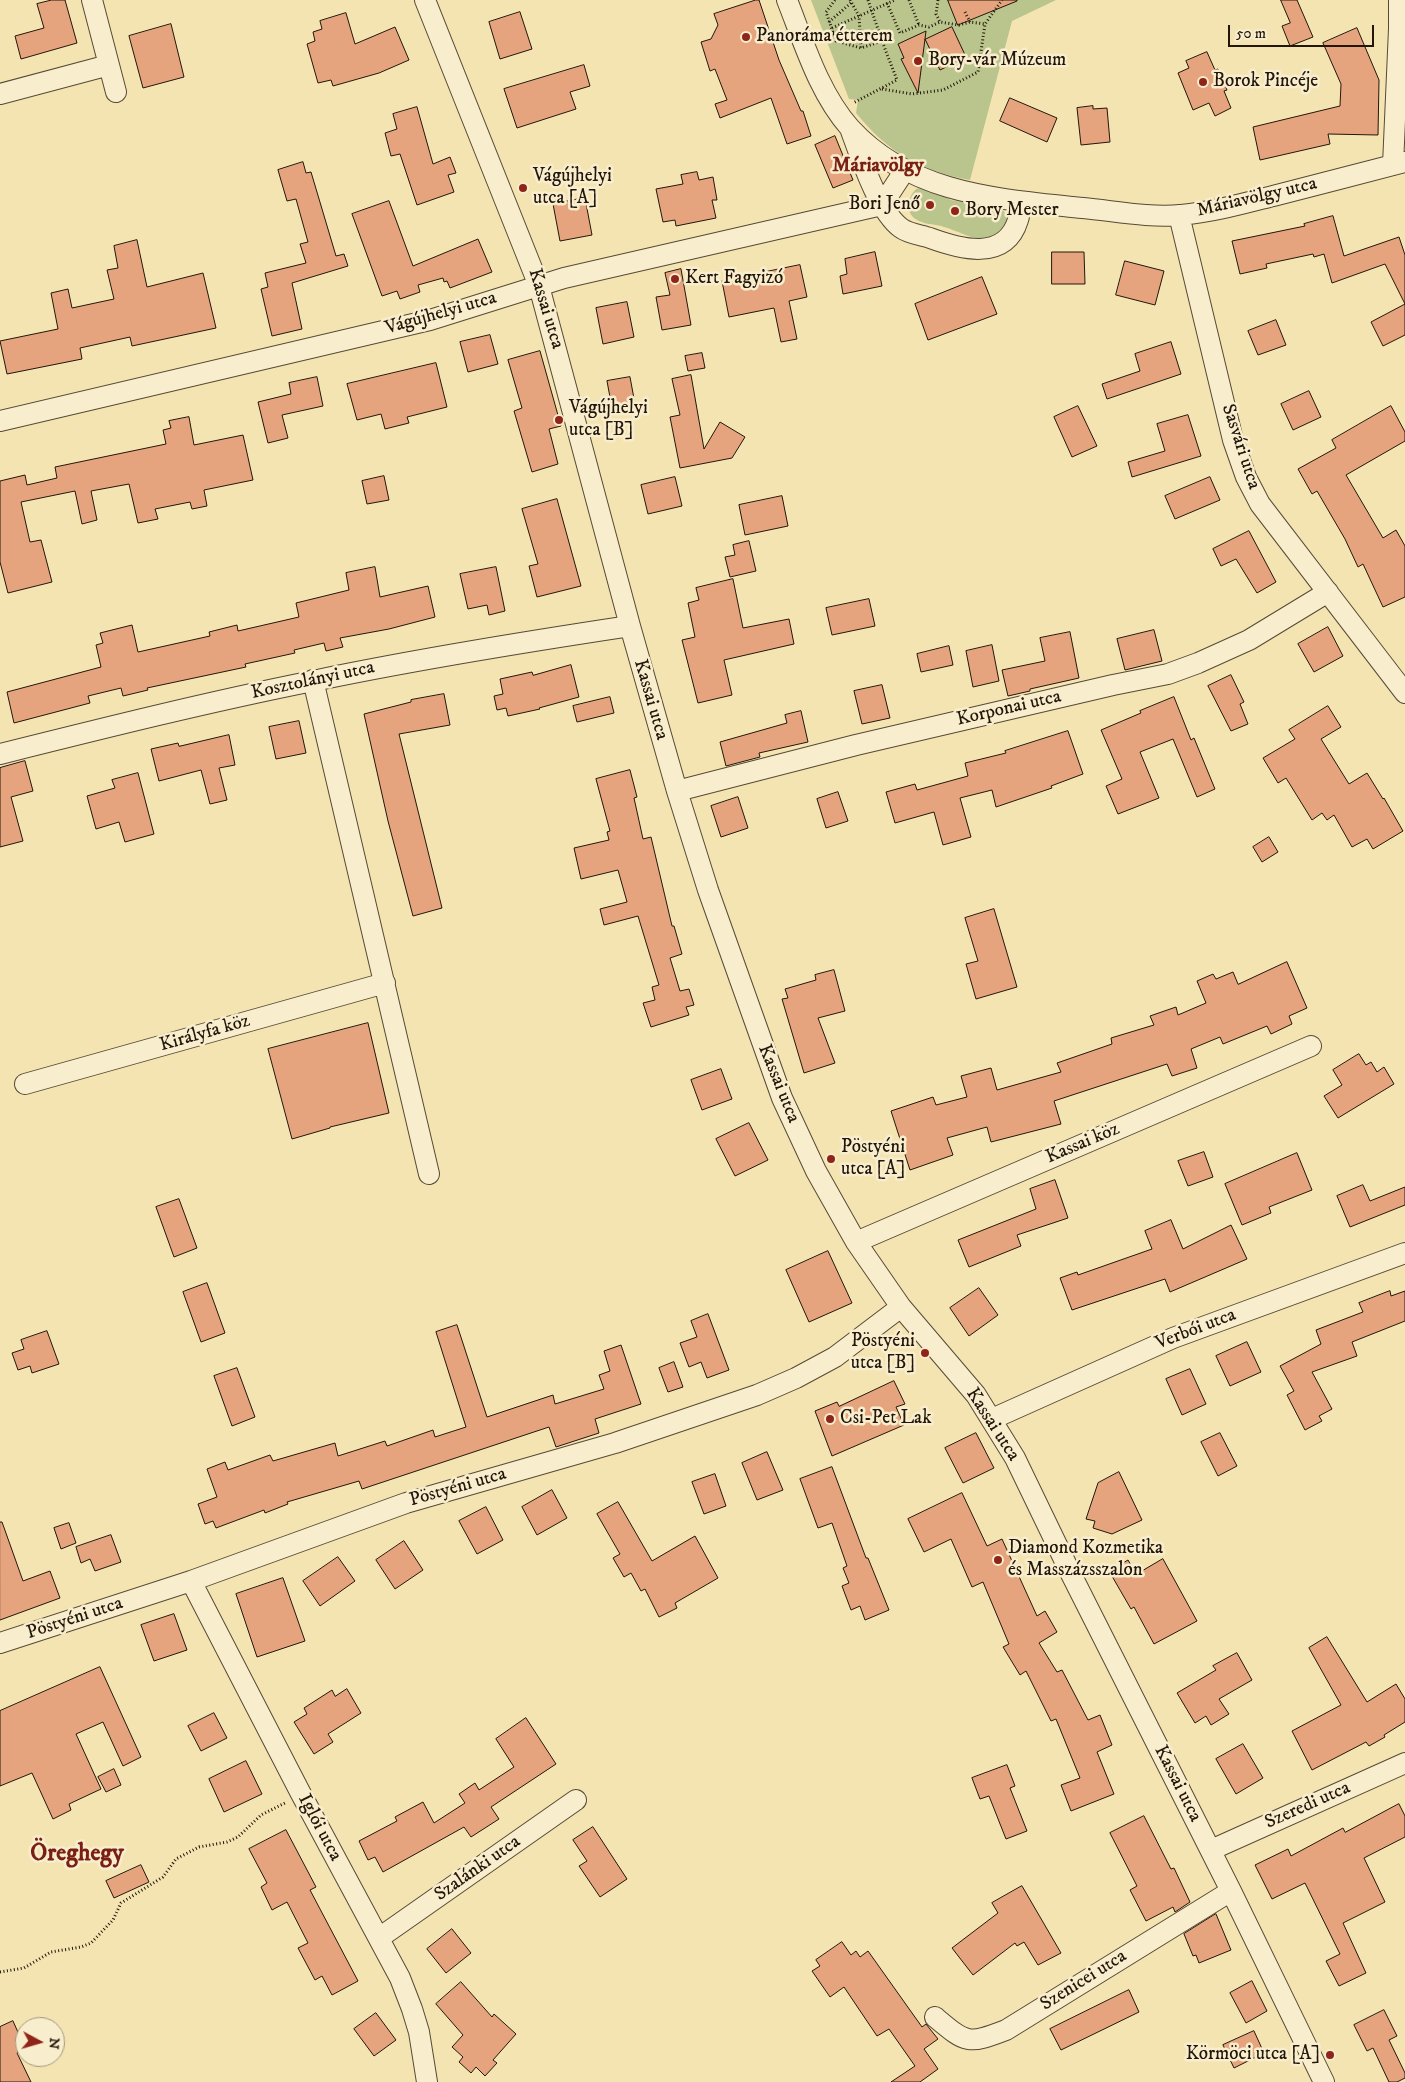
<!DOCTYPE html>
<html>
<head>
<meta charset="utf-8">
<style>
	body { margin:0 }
	#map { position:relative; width:1405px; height:2082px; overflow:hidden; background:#f4e4b2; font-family:"IM FELL DW Pica",serif }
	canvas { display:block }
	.north { position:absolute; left:15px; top:2017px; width:50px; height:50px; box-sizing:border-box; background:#f8edcd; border:1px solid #a2977f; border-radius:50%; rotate:96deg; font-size:14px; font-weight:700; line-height:20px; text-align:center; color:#22160b }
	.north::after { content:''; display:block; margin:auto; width:18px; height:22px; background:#8f2418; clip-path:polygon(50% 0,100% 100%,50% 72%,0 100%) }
	.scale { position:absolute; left:1228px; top:25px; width:146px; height:22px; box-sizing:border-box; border:2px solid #22160b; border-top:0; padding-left:6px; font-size:15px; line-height:18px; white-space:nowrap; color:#22160b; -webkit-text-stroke:4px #f8edcd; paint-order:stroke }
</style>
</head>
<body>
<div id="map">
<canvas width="1405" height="2082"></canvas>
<div class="north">N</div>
<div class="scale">50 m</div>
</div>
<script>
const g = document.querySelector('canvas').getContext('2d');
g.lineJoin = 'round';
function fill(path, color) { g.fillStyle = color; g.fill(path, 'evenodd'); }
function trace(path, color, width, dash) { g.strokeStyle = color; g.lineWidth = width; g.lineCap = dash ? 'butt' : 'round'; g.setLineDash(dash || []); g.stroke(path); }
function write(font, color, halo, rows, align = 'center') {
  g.font = font + ' "IM FELL DW Pica",serif'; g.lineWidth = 5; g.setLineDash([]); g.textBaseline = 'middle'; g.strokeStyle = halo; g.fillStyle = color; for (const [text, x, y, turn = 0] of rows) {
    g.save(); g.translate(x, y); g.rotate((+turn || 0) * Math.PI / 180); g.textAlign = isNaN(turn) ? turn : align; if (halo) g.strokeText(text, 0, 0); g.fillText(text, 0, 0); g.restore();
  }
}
fill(new Path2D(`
	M811 0H1056L1012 21 970 180C920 171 888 152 856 113L858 100 849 99Z
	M923 187 951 200 1003 210C1007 216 1009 220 1003 227 985 250 966 233 944 227 937 224 929 225 922 222 905 217 905 200 916 189Z`), '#bac48d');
const building = new Path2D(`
	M52 0H65L77 43 21 59 15 36 44 28 37 4Z
	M756 0H759L779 60 801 111H803L811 136 787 144 771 98 720 118 715 104 727 100 715 69 710 71 701 42 711 39 718 25 714 14Z
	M948 0H1017V1L958 25Z
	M1281 0H1297L1313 37 1290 46 1282 26 1290 23Z
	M520 12 532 49 500 59 489 22Z
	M346 13 355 44 395 27 409 60 379 73 333 86 331 80 318 83 307 44 315 41 313 32 322 29 320 21Z
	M171 24 184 77 143 88 129 36Z
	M952 27 966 57 940 70 925 39 918 93 901 59 904 58 898 44 926 31 925 39Z
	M1357 28 1379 80 1378 135 1328 134 1330 144 1260 160 1253 127 1340 106 1341 84 1323 43Z
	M1207 52 1215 70 1218 69 1227 90 1224 91 1231 108 1215 116 1209 103 1193 110 1178 73 1189 68 1186 61Z
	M584 65 590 86 570 92 576 109 517 128 504 89Z
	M1010 98 1057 118 1047 142 1000 121Z
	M1093 106V109L1107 108 1110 142 1081 145 1077 108Z
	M417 107 433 164 450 157 456 173 448 175 454 192 417 205 400 154 391 156 385 133 397 129 393 114Z
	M835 136 853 180 833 188 815 145Z
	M303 162 306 173 311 172 336 256 344 254 348 266 292 283 302 329 272 336 261 289 268 287 265 273 306 263 300 244 308 242 296 199 287 201 278 170Z
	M697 172 699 180 713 177 717 200H712L716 218 676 226 675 220 663 222 656 189 683 184 681 175Z
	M585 198 592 235 560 241 553 204Z
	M389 201 413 266 478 239 492 272 450 288 447 281 444 282 443 278 418 285 420 292 400 299 397 291 382 296 352 214Z
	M1333 216 1344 256 1399 237 1405 255V335L1383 346 1371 322 1405 304 1385 264 1332 283 1324 254 1314 257 1313 254 1266 264 1267 268 1240 274 1232 241 1305 226 1304 224Z
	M137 240 147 287 203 273 216 328 132 346 130 337 80 348 82 359 7 374 0 341 58 329 51 293 68 289 72 308 114 299 107 270 118 268 114 246Z
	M875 252 882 286 843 294 840 276 847 274 845 259Z
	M1052 252H1084L1085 284H1052Z
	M1125 261 1164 271 1155 305 1116 295Z
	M800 265 807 297 789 301 797 339 781 342 774 308 729 317 722 281Z
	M681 269 691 325 662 330 656 297 670 295 665 273Z
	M982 277 997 314 928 340 915 304Z
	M627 302 634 337 603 344 596 308Z
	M1276 320 1286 345 1258 355 1248 331Z
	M490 335 498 364 468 372 460 342Z
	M1171 342 1181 374 1107 399 1102 384 1140 371 1135 354Z
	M540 351 561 426 549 429 558 464 532 472 514 411 522 408 508 360Z
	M702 353 705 368 688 371 685 356Z
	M436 363 447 407 407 417 409 423 385 429 381 414 357 420 347 384Z
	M691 375 704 449 720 422 745 437 732 458 680 468 670 417 680 415 672 379Z
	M317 377 323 406 282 415 288 438 268 443 258 402 291 394 289 383Z
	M630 377 635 404 612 408 607 381Z
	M1309 391 1321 417 1293 430 1281 404Z
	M1078 406 1097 446 1072 457 1054 417Z
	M1391 406 1405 432V441L1346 475 1383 538 1396 530 1405 546V597L1383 607 1363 564 1358 567 1345 539 1317 491 1312 494 1298 469 1336 448 1332 440Z
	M1188 415 1201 456 1132 477 1128 462 1165 451 1157 424Z
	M189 417 194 445 243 435 253 480 204 490 207 506 192 509 190 502 155 509 158 519 138 523 129 484 91 491 97 520 82 524 75 491 21 502 30 542 41 540 52 582 8 593 0 562V481L25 475 27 485 57 478 55 467 166 444 163 430 171 428 169 421Z
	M384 476 389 500 367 504 362 481Z
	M675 477 682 506 648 514 641 485Z
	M1210 477 1220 500 1175 519 1165 496Z
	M782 496 788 526 745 535 739 505Z
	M557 499 581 586 537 597 529 566 538 564 522 509Z
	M1249 531 1276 582 1257 593 1236 559 1221 566 1213 549Z
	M749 541 756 571 730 577 725 557 735 555 733 545Z
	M375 567 380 597 428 586 435 617 389 629 340 638 343 647 326 651 324 643 294 650 295 653 245 664 246 667 147 688 148 690 123 696 121 688 88 696 90 703 14 723 7 692 101 667 96 645 103 643 100 633 132 625 138 652 210 636 209 632 237 625 238 631 299 617 296 603 349 590 346 573Z
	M496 567 505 611 489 615 487 605 468 609 460 574Z
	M733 579 743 628 789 619 794 644 724 660 732 695 698 703 682 640 695 637 688 603 699 600 696 588Z
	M869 599 875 626 832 635 826 608Z
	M1328 627 1343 656 1314 672 1298 644Z
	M1154 630 1162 661 1125 670 1117 639Z
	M1070 632 1079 678 1030 689V691L1008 696 1002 670 1045 661 1040 638Z
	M992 645 999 681 973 687 966 651Z
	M949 646 953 665 921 672 917 654Z
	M571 665 579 697 539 708 540 709 508 716 506 708 497 710 494 696 503 694 500 679 532 672 533 675Z
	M1231 675 1244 702 1240 704 1248 724 1231 731 1208 686Z
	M882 685 890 718 862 724 854 691Z
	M444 694 450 725 399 734 442 908 413 916 388 821 364 714 411 702V700Z
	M610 697 614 713 577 722 573 706Z
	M1174 697 1191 740 1194 738 1215 789 1197 797 1173 739 1140 752 1159 798 1118 814 1106 786 1122 779 1101 730 1141 713 1140 711Z
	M1328 706 1341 727 1321 739 1349 784 1367 773 1383 799 1384 798 1403 831 1373 849 1367 839 1352 847 1334 815 1327 820 1322 813 1312 820 1286 778 1278 783 1263 758 1295 739 1289 730Z
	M801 711 808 742 759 753 760 757 726 766 720 742 787 723 785 715Z
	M299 721 306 753 276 759 269 727Z
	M1068 731 1083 774 1051 786 1052 788 996 807 992 790 960 798 971 837 943 845 934 812 895 823 886 792 915 784 917 790 968 776 965 763 1006 753 1005 751Z
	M229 735 235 765 219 768 227 800 210 804 201 770 159 781 151 749 178 743 179 746Z
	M25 761 33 791 11 797 23 841 0 847V768Z
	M630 770 637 797 634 798 643 839 651 837 672 926H674L682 954 670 958 680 991 689 989 694 1005 686 1007 689 1015 651 1027 643 1003 655 1000 652 987 659 985 638 916 604 925 600 909 627 902 618 870 581 879 574 848 609 840 607 832 610 831 596 779Z
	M138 773 154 834 125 842 119 822 96 829 87 796 115 788 112 780Z
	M838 792 848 821 826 828 817 799Z
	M738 797 748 828 721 837 711 806Z
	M1269 837 1278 852 1262 862 1253 847Z
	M994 909 1017 987 976 999 966 964 978 961 965 918Z
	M1287 962 1307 1008 1289 1016 1292 1024 1271 1034 1267 1026 1223 1044 1220 1037 1191 1049 1197 1068 1172 1076 1167 1064 1054 1101 1061 1124 991 1142 987 1127 947 1138 953 1155 910 1170 891 1111 933 1097 936 1105 967 1097 961 1076 991 1068 997 1090 1061 1072 1057 1063 1112 1044 1111 1038 1154 1025 1150 1016 1176 1007 1178 1015 1206 1003 1197 981 1213 974 1216 979 1233 972 1238 984Z
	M834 970 845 1011 818 1018 835 1063 804 1073 782 999 788 998 785 989 816 980 815 975Z
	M368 1023 389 1113 330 1127V1128L292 1139 268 1049Z
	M1359 1054 1366 1065 1371 1062 1377 1072 1384 1067 1394 1084 1338 1118 1324 1096 1342 1085 1333 1070Z
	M721 1069 732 1099 702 1110 691 1080Z
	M749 1123 768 1160 735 1176 716 1139Z
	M1204 1152 1213 1177 1188 1186 1178 1161Z
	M1297 1153 1312 1190 1269 1207 1271 1213 1242 1225 1225 1184Z
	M1055 1180 1068 1218 1017 1235 1021 1246 969 1267 958 1240 1036 1209 1030 1189Z
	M1363 1185 1370 1201 1405 1187V1205L1350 1227 1337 1196Z
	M179 1199 197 1248 174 1257 156 1207Z
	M1171 1220 1183 1249 1231 1225 1247 1259 1170 1292 1165 1279 1072 1310 1060 1278 1077 1272 1078 1275 1152 1249 1145 1231Z
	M828 1251 852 1303 809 1322 786 1270Z
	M207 1283 225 1333 201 1342 183 1292Z
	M979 1288 998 1315 969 1336 950 1308Z
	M1390 1291 1391 1296 1405 1291V1321L1352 1342 1357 1356 1312 1372 1332 1409 1319 1416 1322 1421 1305 1430 1287 1395 1294 1391 1280 1366 1321 1344 1316 1330 1363 1312 1359 1303Z
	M708 1314 729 1370 707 1378 701 1362 689 1367 680 1343 697 1337 691 1321Z
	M457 1325 487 1417 553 1395 555 1404 604 1389 599 1375 610 1371 604 1351 621 1345 641 1404 595 1419 599 1433 556 1447 549 1427 362 1489 359 1481 287 1502 288 1504 265 1513 264 1510 216 1528 213 1521 205 1524 198 1504 217 1497 207 1469 225 1462 228 1470 270 1455 273 1461 335 1443 338 1456 385 1441 387 1446 433 1430 435 1437 466 1427 436 1332Z
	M47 1331 59 1364 32 1373 30 1366 18 1370 12 1353 24 1349 21 1340Z
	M1247 1342 1261 1372 1230 1386 1216 1356Z
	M674 1362 683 1387 668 1392 659 1368Z
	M237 1368 255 1417 232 1426 214 1376Z
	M1190 1369 1206 1404 1182 1415 1166 1379Z
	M894 1381 905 1404 896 1407 904 1425 832 1456 815 1411 837 1402 839 1406Z
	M976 1433 994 1468 963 1483 945 1448Z
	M1220 1433 1237 1466 1218 1476 1201 1442Z
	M767 1452 783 1490 757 1500 742 1463Z
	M832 1467 866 1558H868L889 1610 865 1620 860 1606 851 1610 842 1586 849 1583 843 1568 847 1566 832 1523 818 1528 800 1479Z
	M1119 1472 1142 1520 1112 1534 1093 1528 1095 1521 1086 1519 1098 1483Z
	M715 1474 726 1506 704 1514 692 1482Z
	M552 1490 567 1518 537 1535 522 1507Z
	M962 1493 987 1546 1002 1539 1037 1616 1045 1611 1057 1632 1039 1643 1057 1672 1062 1670 1088 1720 1100 1715 1112 1745 1097 1752 1114 1794 1071 1811 1061 1785 1080 1778 1056 1719 1051 1721 1026 1671 1020 1675 1003 1647 1009 1644 983 1582 972 1587 951 1539 924 1552 908 1519Z
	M618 1502 652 1561 695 1536 718 1578 675 1603 677 1608 659 1617 645 1589 641 1591 631 1573 624 1577 613 1558 620 1554 597 1514Z
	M486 1507 503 1540 477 1554 459 1521Z
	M0 1522H2L23 1581 50 1571 60 1598 0 1620Z
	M69 1523 76 1543 61 1549 54 1528Z
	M111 1535 121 1562 95 1571 90 1559 81 1563 76 1547Z
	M404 1541 423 1570 395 1589 376 1560Z
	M338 1557 355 1581 320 1606 303 1581Z
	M1163 1559 1197 1621 1154 1644 1134 1607 1131 1609 1109 1571 1128 1560 1136 1574Z
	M283 1578 305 1641 257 1657 236 1594Z
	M174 1614 187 1650 154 1661 141 1625Z
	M1327 1637 1367 1702 1396 1684 1405 1699V1722L1384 1735 1385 1737 1369 1746 1366 1742 1312 1770 1292 1731 1341 1705 1309 1648Z
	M1237 1653 1252 1680 1219 1699 1229 1714 1211 1725 1206 1716 1195 1723 1177 1693 1216 1670 1213 1666Z
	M100 1667 141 1757 123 1766 103 1722 76 1734 101 1789 69 1804 71 1810 53 1819 32 1773 0 1786V1711Z
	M347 1689 361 1713 328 1734 333 1742 314 1754 294 1722 307 1714 304 1708 332 1690 335 1696Z
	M214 1713 227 1738 201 1751 188 1726Z
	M526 1718 556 1764 491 1807 499 1819 471 1837 464 1827 383 1872 375 1857 368 1860 359 1841 397 1821 395 1817 423 1802 434 1823 465 1803 459 1794 475 1783 479 1790 514 1767 496 1739Z
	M1243 1744 1263 1778 1236 1794 1216 1759Z
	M246 1761 262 1794 224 1812 209 1779Z
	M1007 1765 1015 1786 1010 1788 1027 1831 1006 1839 989 1796 980 1799 972 1778Z
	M114 1769 121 1785 106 1792 98 1777Z
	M1399 1804 1405 1816V1837L1364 1858 1385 1902 1343 1923 1366 1973 1339 1986 1326 1961 1340 1954 1305 1883 1272 1899 1255 1865 1288 1849 1291 1856 1343 1828 1345 1832Z
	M1144 1816 1171 1869 1174 1868 1190 1902 1175 1912 1173 1907 1146 1921 1130 1890 1137 1886 1110 1833Z
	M593 1827 627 1879 600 1897 579 1866 587 1861 573 1840Z
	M286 1830 316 1887 310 1890 358 1981 332 1995 322 1976 315 1980 298 1948 308 1943 287 1902 272 1910 261 1887 267 1883 249 1849Z
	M141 1865 149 1882 114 1898 106 1881Z
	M1022 1886 1061 1953 1038 1965 1024 1942 1017 1946 1015 1943 973 1975 952 1948 998 1913 992 1903Z
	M1216 1914 1231 1950 1199 1963 1196 1955 1193 1956 1184 1934Z
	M452 1929 471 1953 446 1973 427 1949Z
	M842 1942 851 1955 856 1951 860 1957 868 1951 922 2027 926 2024 938 2039 924 2049 938 2069 920 2082H891L915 2066 889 2029 877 2036 844 1987 830 1997 812 1971 820 1966 816 1960Z
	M1252 1981 1267 2011 1246 2023 1230 1993Z
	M461 1982 492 2017 494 2014 516 2034 493 2060 497 2063 485 2076 476 2067 471 2073 459 2062 463 2057 452 2047 463 2035 436 2004Z
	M1129 1990 1139 2012 1061 2050 1050 2029Z
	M1384 2010 1397 2036 1389 2040 1405 2073V2078L1397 2082H1389L1373 2048 1367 2051 1354 2025Z
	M376 2013 396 2040 374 2056 354 2029Z
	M13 2021 25 2048 17 2053 31 2082H0V2027Z
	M1254 2031 1264 2053 1234 2068 1223 2045Z`);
fill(building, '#e5a47e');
trace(building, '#22160b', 1);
const minor = new Path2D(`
	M92 0 116 92
	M425 0 539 286 630 626 677 791 708 890 782 1098 816 1171 856 1242 901 1307 976 1395 1015 1458 1071 1574 1231 1891 1324 2082
	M787 0C804 43 819 93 850 128 911 195 1000 199 1083 208 1115 211 1149 218 1181 215 1214 212 1245 203 1277 195 1320 184 1362 173 1405 162
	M0 94 109 65
	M851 131C861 158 878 211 901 228 909 234 922 235 930 238 960 249 1005 262 1018 220 1020 215 1020 208 1020 202
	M1393 165 1399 29V0
	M882 205 905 170
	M1179 215 1233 440 1246 477 1260 504 1405 693
	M0 421 430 320 564 278 882 205
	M313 680 429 1174
	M0 754C104 728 208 702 313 681 418 659 524 642 630 626
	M677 791 856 745 1113 685 1168 674 1198 663 1249 640 1328 592
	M25 1084 385 983
	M856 1242 1311 1046
	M992 1419 1173 1338 1405 1253
	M191 1581 300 1792 400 1978 412 2009 419 2032 427 2082
	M0 1643 191 1581 406 1503 615 1443 757 1395 796 1378 835 1357 901 1307
	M1211 1850 1405 1763
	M379 1938 576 1800
	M935 2017C966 2043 967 2045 1006 2030L1231 1891`);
trace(minor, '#564a35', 22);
trace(new Path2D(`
	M835 0 826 12 836 41 861 48
	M850 0 859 16 861 48 882 41 897 80 853 103
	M868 0 882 41
	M909 0 919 25
	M938 0 936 14 940 22 959 25 970 22 985 24
	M887 3 900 33 919 25 929 27 940 22
	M965 12 970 22
	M829 22 852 2
	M832 28 895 0
	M833 33H860
	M882 89 912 94 943 90 978 72 985 24 1002 0
	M0 1972 24 1968 51 1952 81 1947 91 1943 113 1920 121 1903 163 1877 176 1859 199 1847 227 1842 238 1837 261 1815 285 1803`), '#22160b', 3, [1, 2.5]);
trace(minor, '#f8edcd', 20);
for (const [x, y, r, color] of [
	[746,37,5,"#8f2418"],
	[918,61,5,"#8f2418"],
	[1203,82,5,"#8f2418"],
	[523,188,5,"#8f2418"],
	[930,205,5,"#8f2418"],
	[955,211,5,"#8f2418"],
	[675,279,5,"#8f2418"],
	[559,420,5,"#8f2418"],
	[831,1159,5,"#8f2418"],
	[925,1353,5,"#8f2418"],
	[830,1419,5,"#8f2418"],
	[998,1560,5,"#8f2418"],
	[1330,2055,5,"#8f2418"]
]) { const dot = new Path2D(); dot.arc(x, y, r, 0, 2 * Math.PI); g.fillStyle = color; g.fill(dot); trace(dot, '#f8edcd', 2); }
write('19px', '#22160b', '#f8edcd', [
	["Panoráma étterem",756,37],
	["Bory-vár Múzeum",928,61],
	["Borok Pincéje",1213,82],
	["Vágújhelyi",533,177],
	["utca [A]",533,199],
	["Bori Jenő",920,205,"right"],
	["Bory Mester",965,211],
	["Kert Fagyizó",685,279],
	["Vágújhelyi",569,409],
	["utca [B]",569,431],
	["Pöstyéni",841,1148],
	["utca [A]",841,1170],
	["Pöstyéni",915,1342,"right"],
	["utca [B]",915,1364,"right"],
	["Csi-Pet Lak",840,1419],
	["Diamond Kozmetika",1008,1549],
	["és Masszázsszalon",1008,1571],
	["Körmöci utca [A]",1320,2055,"right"]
], 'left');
write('19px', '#22160b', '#f8edcd', [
	["Máriavölgy utca",1257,198,-13],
	["Kassai utca",545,309,73],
	["Vágújhelyi utca",441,314,-16],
	["Sasvári utca",1240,447,72],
	["Kosztolányi utca",313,681,-12],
	["Kassai utca",650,700,74],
	["Korponai utca",1009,709,-13],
	["Királyfa köz",205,1034,-16],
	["Kassai utca",778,1084,68],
	["Kassai köz",1083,1144,-23],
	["Verbói utca",1196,1330,-21],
	["Kassai utca",992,1425,57],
	["Pöstyéni utca",458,1488,-16],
	["Pöstyéni utca",75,1619,-18],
	["Kassai utca",1177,1784,63],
	["Szeredi utca",1308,1806,-24],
	["Iglói utca",319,1828,62],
	["Szalánki utca",478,1869,-35],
	["Szenicei utca",1084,1981,-32]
]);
write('bold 20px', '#7a1f14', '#f8edcd', [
	["Máriavölgy",878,167]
]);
write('bold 24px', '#7a1f14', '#f8edcd', [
	["Öreghegy",77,1855]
]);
</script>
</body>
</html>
